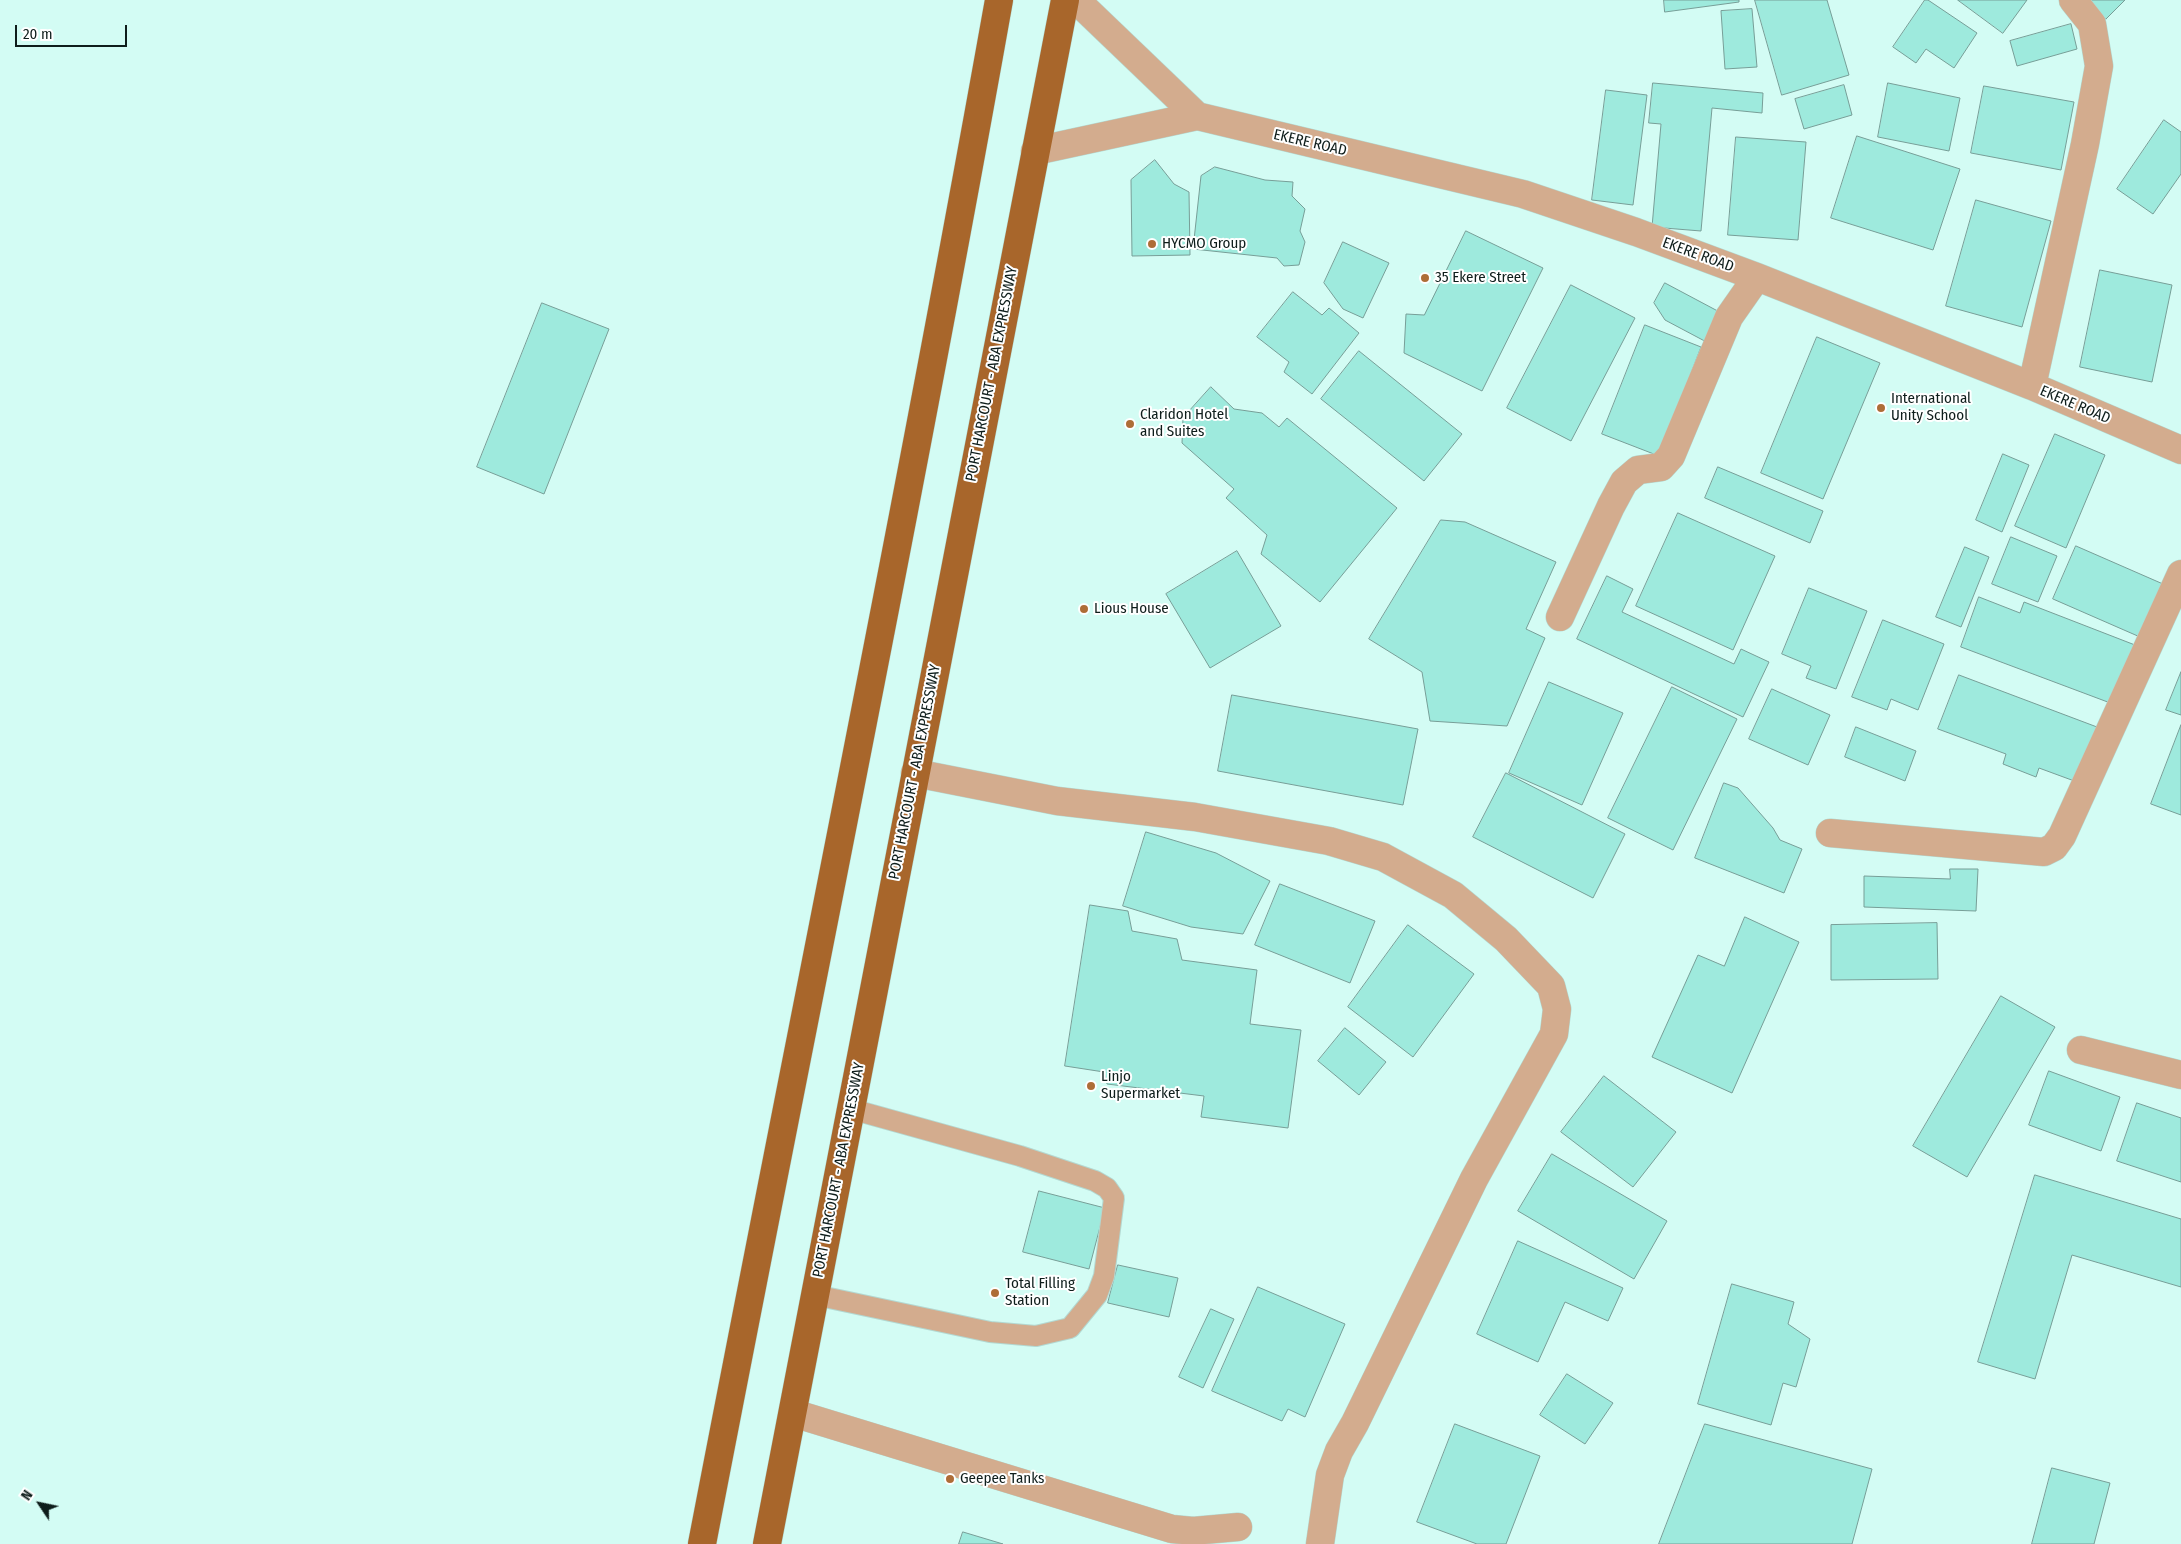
<!DOCTYPE html>
<html>
<head>
<meta charset="utf-8">
<style>
	body { margin:0 }
	#map { position:relative; width:2181px; height:1544px; overflow:hidden; background:#d3fcf4; font-family:"Fira Sans Condensed",sans-serif }
	canvas { display:block }
	.north { position:absolute; left:15px; top:1479px; width:50px; height:50px; -webkit-text-stroke:4px #fff; paint-order:stroke; rotate:304deg; font-size:14px; font-weight:700; line-height:20px; text-align:center; color:#0e1d1b }
	.north::after { content:''; display:block; margin:auto; width:18px; height:22px; background:#0e1d1b; clip-path:polygon(50% 0,100% 100%,50% 72%,0 100%) }
	.scale { position:absolute; left:15px; top:25px; width:112px; height:22px; box-sizing:border-box; border:2px solid #0e1d1b; border-top:0; padding-left:6px; font-size:15px; line-height:18px; white-space:nowrap; color:#0e1d1b; -webkit-text-stroke:4px #fff; paint-order:stroke }
</style>
</head>
<body>
<div id="map">
<canvas width="2181" height="1544"></canvas>
<div class="north">N</div>
<div class="scale">20 m</div>
</div>
<script>
const g = document.querySelector('canvas').getContext('2d');
g.lineJoin = 'round';
function fill(path, color) { g.fillStyle = color; g.fill(path, 'evenodd'); }
function trace(path, color, width, dash) { g.strokeStyle = color; g.lineWidth = width; g.lineCap = dash ? 'butt' : 'round'; g.setLineDash(dash || []); g.stroke(path); }
function write(font, color, halo, rows, align = 'center') {
  g.font = font + ' "Fira Sans Condensed",sans-serif'; g.lineWidth = 4; g.setLineDash([]); g.textBaseline = 'middle'; g.strokeStyle = halo; g.fillStyle = color; for (const [text, x, y, turn = 0] of rows) {
    g.save(); g.translate(x, y); g.rotate((+turn || 0) * Math.PI / 180); g.textAlign = isNaN(turn) ? turn : align; if (halo) g.strokeText(text, 0, 0); g.fillText(text, 0, 0); g.restore();
  }
}
const building = new Path2D(`
	M1664 0H1739V2L1665 12Z
	M1755 0H1827L1849 75 1782 95Z
	M1925 0H1928L1977 33 1954 68 1926 49 1916 63 1893 47Z
	M1958 0H2027L2003 33Z
	M2088 0H2125L2106 19Z
	M1752 9 1757 67 1725 69 1721 11Z
	M2071 24 2077 49 2017 66 2010 41Z
	M1653 83 1763 93 1762 113 1712 108 1701 231 1652 227 1661 124 1649 123Z
	M1888 83 1960 98 1949 151 1878 137Z
	M1844 85 1852 115 1804 129 1795 99Z
	M1984 86 2074 102 2061 170 1971 153Z
	M1606 90 1647 95 1633 205 1592 200Z
	M2164 120 2181 132V174L2153 214 2117 189Z
	M1857 136 1960 169 1933 250 1831 218Z
	M1736 137 1806 142 1798 240 1728 235Z
	M1155 160 1174 184 1189 192 1190 255 1132 256 1131 180Z
	M1215 167 1265 180 1293 182 1292 196 1305 209 1300 231 1305 242 1299 265 1284 266 1277 258 1193 249 1201 176Z
	M1976 200 2051 221 2022 327 1946 306Z
	M1466 231 1543 268 1482 391 1404 353 1406 314 1424 315Z
	M1343 242 1389 263 1363 318 1343 309 1324 283Z
	M2100 270 2172 285 2152 382 2080 367Z
	M1665 283 1729 317 1714 346 1665 320 1654 303Z
	M1571 285 1635 318 1571 441 1507 408Z
	M1293 292 1322 315 1329 308 1359 333 1312 394 1284 372 1289 362 1257 337Z
	M542 303 609 329 544 494 477 467Z
	M1645 325 1701 347 1659 456 1602 434Z
	M1817 337 1880 363 1823 499 1761 473Z
	M1359 351 1462 434 1424 481 1321 399Z
	M1211 387 1234 409 1262 413 1279 427 1287 418 1397 508 1320 602 1261 554 1267 535 1226 498 1234 489 1182 443 1183 418Z
	M2055 434 2105 455 2066 548 2015 526Z
	M2003 454 2029 465 2002 532 1976 520Z
	M1718 467 1823 511 1810 543 1705 498Z
	M1678 513 1775 556 1733 650 1636 606Z
	M1441 520 1465 522 1556 562 1526 629 1545 638 1507 726 1430 721 1422 672 1369 639Z
	M2011 537 2057 556 2038 602 1992 584Z
	M2076 546 2163 584 2140 637 2053 599Z
	M1965 547 1989 557 1961 627 1936 617Z
	M1237 551 1281 626 1210 668 1166 594Z
	M1607 576 1633 589 1622 612 1734 664 1741 649 1769 662 1743 717 1577 639Z
	M1809 588 1867 611 1836 689 1806 678 1811 666 1782 654Z
	M1979 597 2020 613 2024 602 2135 645 2113 704 1961 647Z
	M1883 620 1944 644 1918 710 1891 699 1887 710 1852 697Z
	M2181 672V715L2166 710Z
	M1959 675 2097 727 2077 782 2039 768 2036 777 2003 764 2006 754 1938 729Z
	M1549 682 1623 713 1582 805 1509 773Z
	M1672 687 1737 719 1673 850 1608 818Z
	M1772 689 1830 715 1808 765 1749 739Z
	M1232 695 1418 729 1403 805 1218 771Z
	M2181 725V815L2151 804Z
	M1856 727 1916 751 1905 781 1845 757Z
	M1506 773 1625 834 1593 898 1473 837Z
	M1724 783 1738 788 1773 828 1780 840 1802 849 1784 893 1695 858Z
	M1146 832 1216 853 1270 881 1243 934 1191 927 1123 906Z
	M1950 869H1978L1976 911 1864 907V876L1950 879Z
	M1280 884 1375 921 1350 983 1255 945Z
	M1090 905 1128 911 1132 931 1177 939 1182 960 1257 970 1250 1024 1301 1030 1288 1128 1201 1117 1204 1096 1107 1084 1104 1072 1065 1066Z
	M1745 917 1799 942 1732 1093 1652 1057 1698 955 1724 966Z
	M1937 923 1938 979 1831 980V925Z
	M1408 925 1474 974 1413 1057 1348 1007Z
	M2001 996 2055 1027 1967 1177 1913 1146Z
	M1345 1028 1386 1062 1359 1095 1318 1061Z
	M2049 1071 2120 1097 2101 1151 2029 1125Z
	M1604 1076 1676 1132 1633 1187 1561 1132Z
	M2137 1103 2181 1118V1182L2117 1161Z
	M1552 1154 1667 1221 1634 1279 1518 1211Z
	M2035 1175 2181 1219V1287L2072 1255 2035 1379 1978 1362Z
	M1039 1191 1105 1208 1089 1269 1023 1252Z
	M1518 1241 1623 1288 1608 1321 1565 1302 1538 1362 1477 1334Z
	M1118 1265 1178 1278 1169 1317 1108 1303Z
	M1732 1284 1794 1302 1788 1324 1810 1339 1796 1387 1783 1383 1771 1425 1698 1404Z
	M1258 1287 1345 1324 1305 1417 1288 1409 1282 1421 1212 1391Z
	M1211 1309 1234 1319 1203 1388 1179 1377Z
	M1567 1374 1613 1403 1585 1444 1540 1415Z
	M1455 1424 1540 1456 1506 1544H1477L1417 1522Z
	M1705 1424 1872 1469 1852 1544H1659Z
	M2052 1468 2110 1483 2094 1544H2032Z
	M963 1532 1003 1544H959Z`);
fill(building, '#9eeadd');
trace(building, '#779e97', 1);
const service = new Path2D(`
	M815 1295 990 1332 1036 1336 1070 1328 1097 1295 1104 1276 1114 1198 1107 1188 1095 1181 1020 1156 851 1109`);
const minor = new Path2D(`
	M1076 0 1197 116
	M1035 151 1197 116 1523 194 1636 232 1757 277 2032 386 2181 450
	M2032 386 2085 144 2099 66 2092 24 2073 0
	M1560 617 1611 506 1624 482 1638 470 1661 467 1671 456 1729 317 1757 277
	M915 773 1057 801 1195 817 1329 841 1383 857 1453 895 1506 939 1551 986 1557 1009 1554 1034 1474 1179 1355 1423 1339 1451 1330 1475 1320 1544
	M1830 833 2044 852 2054 847 2062 836 2181 574
	M2081 1050 2181 1075
	M793 1413 1172 1529 1193 1531 1238 1527`);
const trunk = new Path2D(`
	M702 1544C801 1029 907 516 999 0
	M767 1544 1065 0`);
trace(service, '#b3d8d1', 22);
trace(minor, '#b3d8d1', 29);
trace(trunk, '#b3d8d1', 29);
trace(service, '#d3ac8e', 20);
trace(minor, '#d3ac8e', 28);
trace(trunk, '#a8662b', 28);
for (const [x, y, r, color] of [
	[1152,244,5,"#ae6d37"],
	[1425,278,5,"#ae6d37"],
	[1881,408,5,"#ae6d37"],
	[1130,424,5,"#ae6d37"],
	[1084,609,5,"#ae6d37"],
	[1091,1086,5,"#ae6d37"],
	[995,1293,5,"#ae6d37"],
	[950,1479,5,"#ae6d37"]
]) { const dot = new Path2D(); dot.arc(x, y, r, 0, 2 * Math.PI); g.fillStyle = color; g.fill(dot); trace(dot, '#fff', 2); }
write('15px', '#0e1d1b', '#fff', [
	["EKERE ROAD",1310,143,13],
	["EKERE ROAD",1698,255,20],
	["PORT HARCOURT - ABA EXPRESSWAY",992,374,-79],
	["EKERE ROAD",2075,405,23],
	["PORT HARCOURT - ABA EXPRESSWAY",915,772,-79],
	["PORT HARCOURT - ABA EXPRESSWAY",839,1170,-79]
]);
write('15px', '#0e1d1b', '#fff', [
	["HYCMO Group",1162,244],
	["35 Ekere Street",1435,278],
	["International",1891,399],
	["Unity School",1891,416],
	["Claridon Hotel",1140,415],
	["and Suites",1140,432],
	["Lious House",1094,609],
	["Linjo",1101,1077],
	["Supermarket",1101,1094],
	["Total Filling",1005,1284],
	["Station",1005,1301],
	["Geepee Tanks",960,1479]
], 'left');
</script>
</body>
</html>
